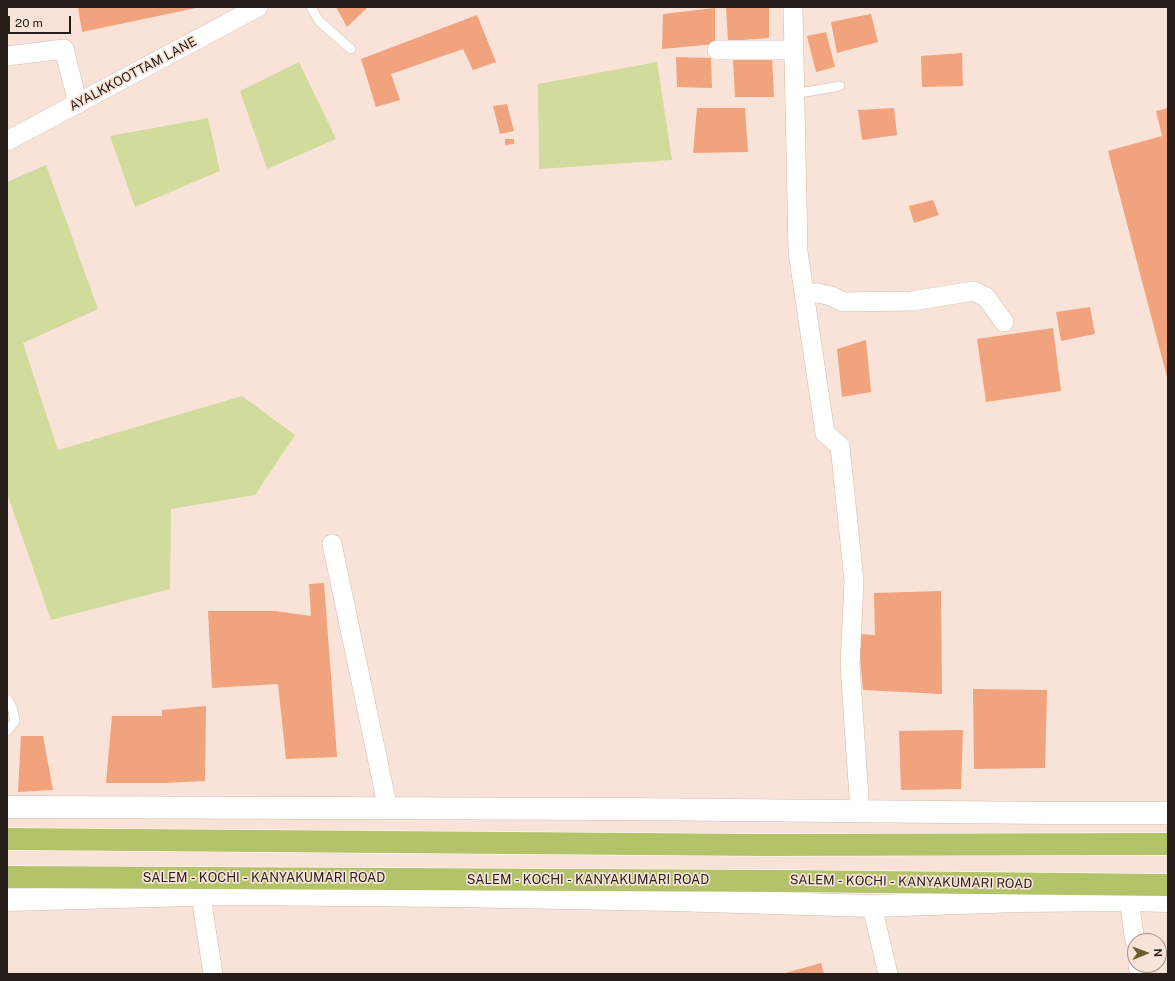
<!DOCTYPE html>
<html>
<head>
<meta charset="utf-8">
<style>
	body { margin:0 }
	#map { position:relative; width:1175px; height:981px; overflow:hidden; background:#f9e3d8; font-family:"Public Sans",sans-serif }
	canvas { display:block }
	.frame { position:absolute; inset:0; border:8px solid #261e1b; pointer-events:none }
	.north { position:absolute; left:1127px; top:933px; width:40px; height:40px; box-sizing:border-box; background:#f9e3d8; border:1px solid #a5948c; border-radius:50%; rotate:89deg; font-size:11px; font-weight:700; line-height:16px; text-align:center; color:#261e1b }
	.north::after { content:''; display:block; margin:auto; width:14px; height:18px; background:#6b5e2b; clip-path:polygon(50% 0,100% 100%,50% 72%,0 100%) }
	.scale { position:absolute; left:8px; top:16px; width:63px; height:18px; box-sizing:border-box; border:2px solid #261e1b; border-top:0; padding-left:5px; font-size:12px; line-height:14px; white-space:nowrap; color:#261e1b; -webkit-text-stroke:3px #f9e3d8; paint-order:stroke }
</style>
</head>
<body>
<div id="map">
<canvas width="1175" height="981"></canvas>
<div class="frame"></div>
<div class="north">N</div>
<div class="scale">20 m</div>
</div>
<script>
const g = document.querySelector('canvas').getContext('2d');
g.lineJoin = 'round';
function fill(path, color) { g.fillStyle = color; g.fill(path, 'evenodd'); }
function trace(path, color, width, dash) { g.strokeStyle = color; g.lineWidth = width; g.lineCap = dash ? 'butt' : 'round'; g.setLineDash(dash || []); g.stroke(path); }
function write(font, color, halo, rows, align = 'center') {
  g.font = font + ' "Public Sans",sans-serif'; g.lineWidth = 3.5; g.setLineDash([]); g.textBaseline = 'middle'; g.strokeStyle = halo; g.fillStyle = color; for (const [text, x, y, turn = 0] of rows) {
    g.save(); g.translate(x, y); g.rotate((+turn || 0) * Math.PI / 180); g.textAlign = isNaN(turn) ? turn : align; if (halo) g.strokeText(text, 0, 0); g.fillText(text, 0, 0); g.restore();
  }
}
fill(new Path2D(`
	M299 62 336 139 267 169 240 91Z
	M657 62 672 160 539 169 538 84Z
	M208 118 220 171 135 207 110 136Z
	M46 165 98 309 23 343 58 450 242 396 295 435 255 495 171 509 170 589 51 620 7 493V182Z`), '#d0db9c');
fill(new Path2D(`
	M78 7H196V8L82 32Z
	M336 7H368L347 27Z
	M726 7H769V38L728 41Z
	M715 8V44L662 49 663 14Z
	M871 14 878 42 837 53 831 22Z
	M477 15 496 62 473 70 463 49 391 74 400 100 376 107 361 59Z
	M826 32 835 67 816 72 807 36Z
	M962 53 963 86 922 87 921 56Z
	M676 57 711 58 712 88 677 87Z
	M772 58 774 97H735L733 60Z
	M507 104 514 131 500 134 493 106Z
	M697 108H745L748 152 693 153Z
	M894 108 897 135 862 140 858 110Z
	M1168 108V377H1167L1108 151 1162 136 1156 111Z
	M505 139H514V144L505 145Z
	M933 200 939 215 914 223 909 206Z
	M1090 307 1095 334 1061 341 1056 312Z
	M1053 328 1061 391 986 402 977 339Z
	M866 340 871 392 842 397 837 349Z
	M324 583 337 757 286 759 278 684 212 688 208 611H276L311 616 309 584Z
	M941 591 942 694 863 690 858 634 875 635 874 593Z
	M973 689 1047 690 1045 768 974 769Z
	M206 706 205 781 163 783H106L112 716H162V710Z
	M963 730 961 789 901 790 899 731Z
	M21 736H43L53 790 18 792Z
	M821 963 824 974H782Z`), '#f0a37c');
const service = new Path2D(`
	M311 7 319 21 351 49
	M794 94 840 86
	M7 699 12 707 15 721 7 731`);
const minor = new Path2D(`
	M793 7 798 252 825 433 840 446 854 581 850 665 860 812
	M717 50H793
	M7 56 64 49 78 104
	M7 141 258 7
	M804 293H818L831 296 843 302 912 301 974 291 986 297 1004 322
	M332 544 388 809
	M1132 886 1129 900 1135 942
	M201 896 213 974
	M872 906 888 974
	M1138 965 1140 974`);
const tertiary = new Path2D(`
	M7 807 629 809 1048 813H1168
	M7 900 230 894 451 896 674 900 872 906 1018 901 1129 900 1168 901`);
const trunk = new Path2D(`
	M7 839 764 845 1168 844
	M7 877 781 881 1168 885`);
trace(service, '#cfbaaf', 10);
trace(minor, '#cfbaaf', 20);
trace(tertiary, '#cfbaaf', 23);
trace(trunk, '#fff', 23);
trace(service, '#fff', 9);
trace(minor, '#fff', 19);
trace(tertiary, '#fff', 22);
trace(trunk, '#b2c36a', 22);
write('13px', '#261e1b', '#f9e3d8', [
	["AYALKKOOTTAM LANE",133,74,-28],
	["SALEM - KOCHI - KANYAKUMARI ROAD",264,878],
	["SALEM - KOCHI - KANYAKUMARI ROAD",588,880],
	["SALEM - KOCHI - KANYAKUMARI ROAD",911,882,1]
]);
</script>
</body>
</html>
